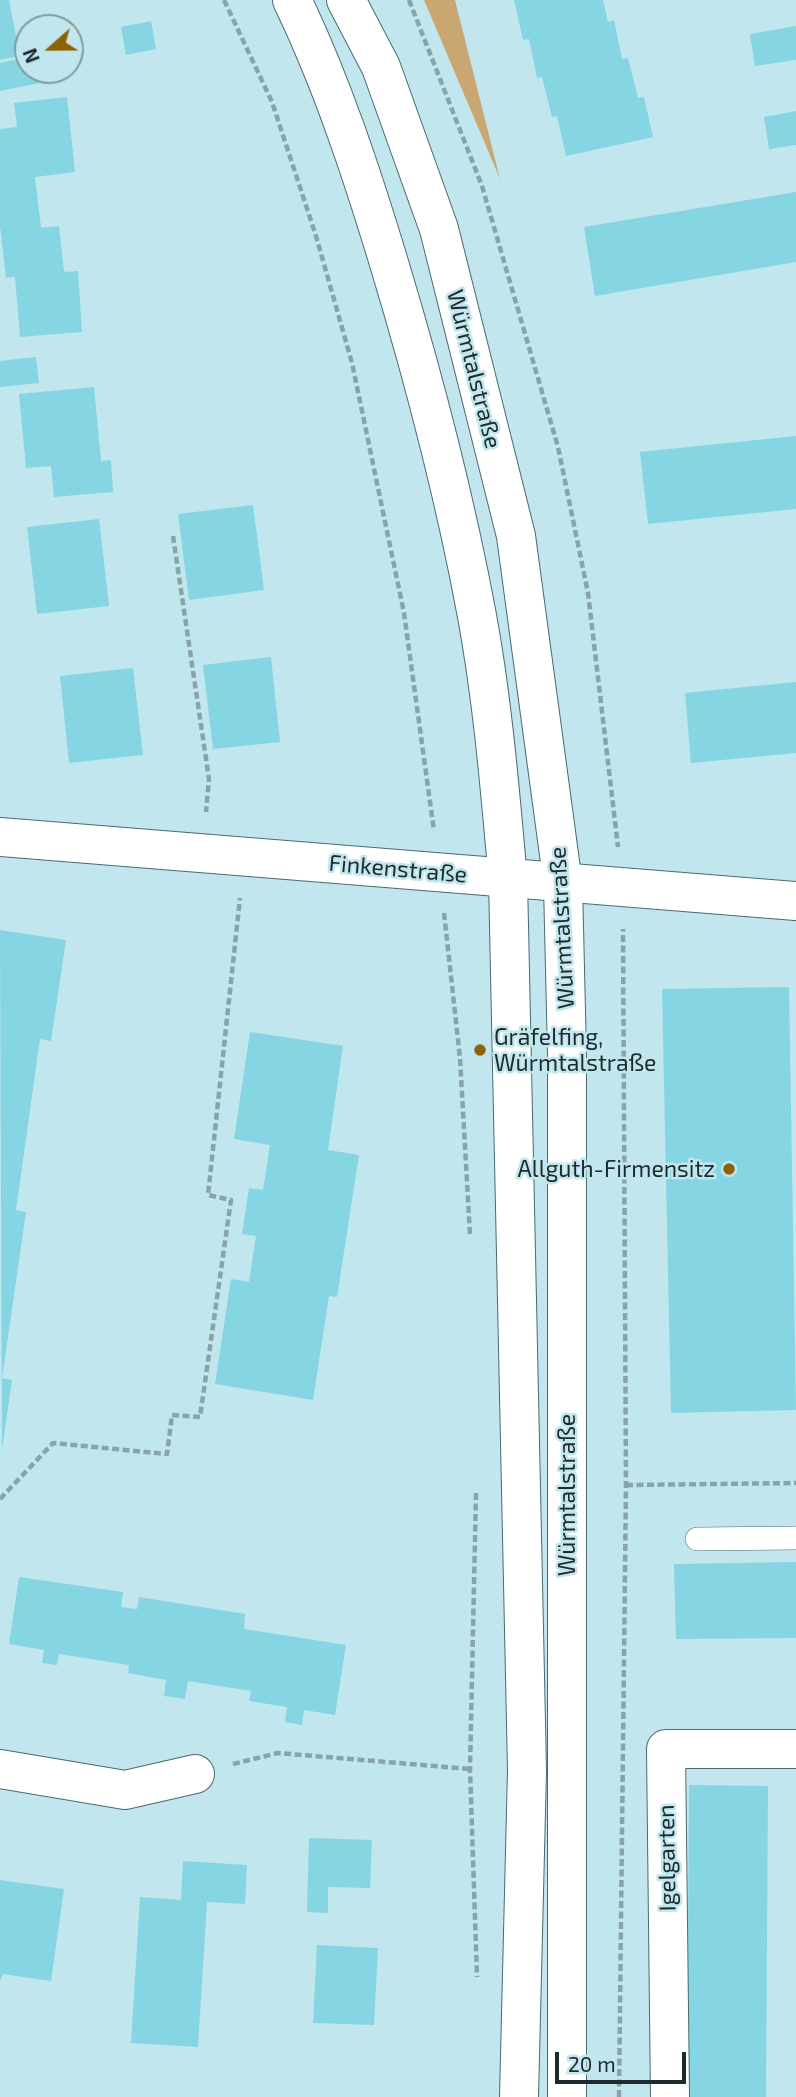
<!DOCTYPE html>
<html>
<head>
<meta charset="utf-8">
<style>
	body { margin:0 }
	#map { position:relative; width:796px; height:2097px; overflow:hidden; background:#c2e6ed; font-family:"Exo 2",sans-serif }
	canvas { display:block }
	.north { position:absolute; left:14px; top:14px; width:70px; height:70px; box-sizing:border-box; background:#c2e6ed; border:2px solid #809ba1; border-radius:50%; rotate:249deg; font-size:19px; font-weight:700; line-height:28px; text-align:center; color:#1d2b2e }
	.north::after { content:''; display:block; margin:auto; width:24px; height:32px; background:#8e6308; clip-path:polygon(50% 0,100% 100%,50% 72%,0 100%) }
	.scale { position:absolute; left:555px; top:2052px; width:131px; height:32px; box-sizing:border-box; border:4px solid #1d2b2e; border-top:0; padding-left:9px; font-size:21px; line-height:24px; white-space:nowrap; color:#1d2b2e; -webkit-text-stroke:5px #c2e6ed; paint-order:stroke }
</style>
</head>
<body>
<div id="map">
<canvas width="796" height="2097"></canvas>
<div class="north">N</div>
<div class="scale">20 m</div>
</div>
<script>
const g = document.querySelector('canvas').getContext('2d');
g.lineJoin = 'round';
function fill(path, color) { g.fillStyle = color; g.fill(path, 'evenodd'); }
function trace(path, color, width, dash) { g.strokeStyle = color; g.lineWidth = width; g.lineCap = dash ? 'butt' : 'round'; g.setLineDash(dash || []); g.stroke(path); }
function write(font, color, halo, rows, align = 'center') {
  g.font = font + ' "Exo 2",sans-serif'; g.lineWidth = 5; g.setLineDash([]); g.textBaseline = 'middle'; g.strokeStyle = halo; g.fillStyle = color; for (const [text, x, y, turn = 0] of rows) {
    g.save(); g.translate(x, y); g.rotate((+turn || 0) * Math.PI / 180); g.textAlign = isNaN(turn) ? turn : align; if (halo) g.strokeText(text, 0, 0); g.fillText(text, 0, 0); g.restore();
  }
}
fill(new Path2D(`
	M424 0H455L500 179Z`), '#caa772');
fill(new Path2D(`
	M0 0H9L20 56 0 60Z
	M514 0H603L608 22 614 20 622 59 628 58 638 98 644 97 653 137 566 156 557 116 552 117 542 77 537 78 529 39 523 40Z
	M151 21 156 49 126 55 121 27Z
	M796 26V60L755 66 750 34Z
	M28 57V70H52L54 80 0 91V63Z
	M67 97 75 172 35 177 41 228 59 226 64 272 78 271 82 332 20 337 15 277 6 278 0 226V129L17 127 14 103Z
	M796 111V145L769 149 764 117Z
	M796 192V262L595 296 584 227Z
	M36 357 39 383 0 387V361Z
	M94 387 101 461 111 460 113 492 54 497 51 466 26 468 19 394Z
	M796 436V509L648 524 640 452Z
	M253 505 264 590 189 600 178 514Z
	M99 519 109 606 37 614 27 527Z
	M271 657 280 742 213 749 203 665Z
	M133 668 143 755 69 763 60 676Z
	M796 682V753L691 763 685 693Z
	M0 930 66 940 51 1041 40 1039 16 1210 26 1212 2 1378 12 1380 2 1450Z
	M789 987 796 1410 671 1413 662 989Z
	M250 1032 343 1046 328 1150 359 1155 337 1297 329 1296 313 1400 215 1384 231 1279 249 1282 256 1236 242 1234 249 1188 263 1190 270 1145 234 1139Z
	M796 1562V1638L676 1639 674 1564Z
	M19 1577 123 1592 121 1607 137 1609 139 1597 245 1614 244 1629 346 1645 335 1715 304 1710 302 1725 285 1722 287 1707 249 1701 251 1691 188 1681 185 1699 164 1696 166 1680 128 1673 129 1665 59 1654 57 1665 42 1663 44 1650 9 1644Z
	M689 1785 768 1786 766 2097H687Z
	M309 1838 372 1840 370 1888 328 1887V1913L307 1912Z
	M183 1861 247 1865 245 1904 207 1902 198 2047 131 2043 140 1897 181 1900Z
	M0 1880 64 1889 51 1981 3 1974 0 1981Z
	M317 1945 378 1948 374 2025 313 2023Z`), '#85d5e3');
const service = new Path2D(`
	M697 1539 796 1538`);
const minor = new Path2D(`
	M0 837 796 901
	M0 1769 125 1790 195 1774
	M670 2097 666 1749H796`);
const secondary = new Path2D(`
	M292 0C332 83 362 174 389 263 424 379 455 497 477 616 493 703 500 791 508 879L527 1770 519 2097
	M346 0 381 67 439 229 516 536 563 884 567 1055V2097`);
trace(service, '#4a6a70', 24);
trace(minor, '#4a6a70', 40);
trace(secondary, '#4a6a70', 40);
trace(new Path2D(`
	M224 0 272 102 316 236 352 363 404 613 434 831
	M409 0 482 186 558 447 588 593 618 847
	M173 536 209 779 206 812
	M444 913 460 1058 470 1235
	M626 1485 796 1483
	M476 1493 470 1769 477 1977
	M0 1499 53 1443 167 1454 172 1415 200 1417 231 1200 208 1195 240 898
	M233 1764 278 1753 470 1769
	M619 2097 626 1485 623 929`), '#88a4aa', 4.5, [7, 3.5]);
trace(service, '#fff', 23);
trace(minor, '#fff', 38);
trace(secondary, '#fff', 38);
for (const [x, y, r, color] of [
	[480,1050,7,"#8e6308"],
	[729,1169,7,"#8e6308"]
]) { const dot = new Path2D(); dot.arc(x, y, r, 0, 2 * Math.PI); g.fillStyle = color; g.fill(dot); trace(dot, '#c2e6ed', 2.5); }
write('23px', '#1d2b2e', '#c2e6ed', [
	["Würmtalstraße",474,369,76],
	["Finkenstraße",398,869,5],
	["Würmtalstraße",562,928,-93],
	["Würmtalstraße",567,1495,-90],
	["Igelgarten",667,1858,-91]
]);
write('23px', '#1d2b2e', '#c2e6ed', [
	["Gräfelfing,",494,1037],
	["Würmtalstraße",494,1063],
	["Allguth-Firmensitz",715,1169,"right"]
], 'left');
</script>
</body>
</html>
